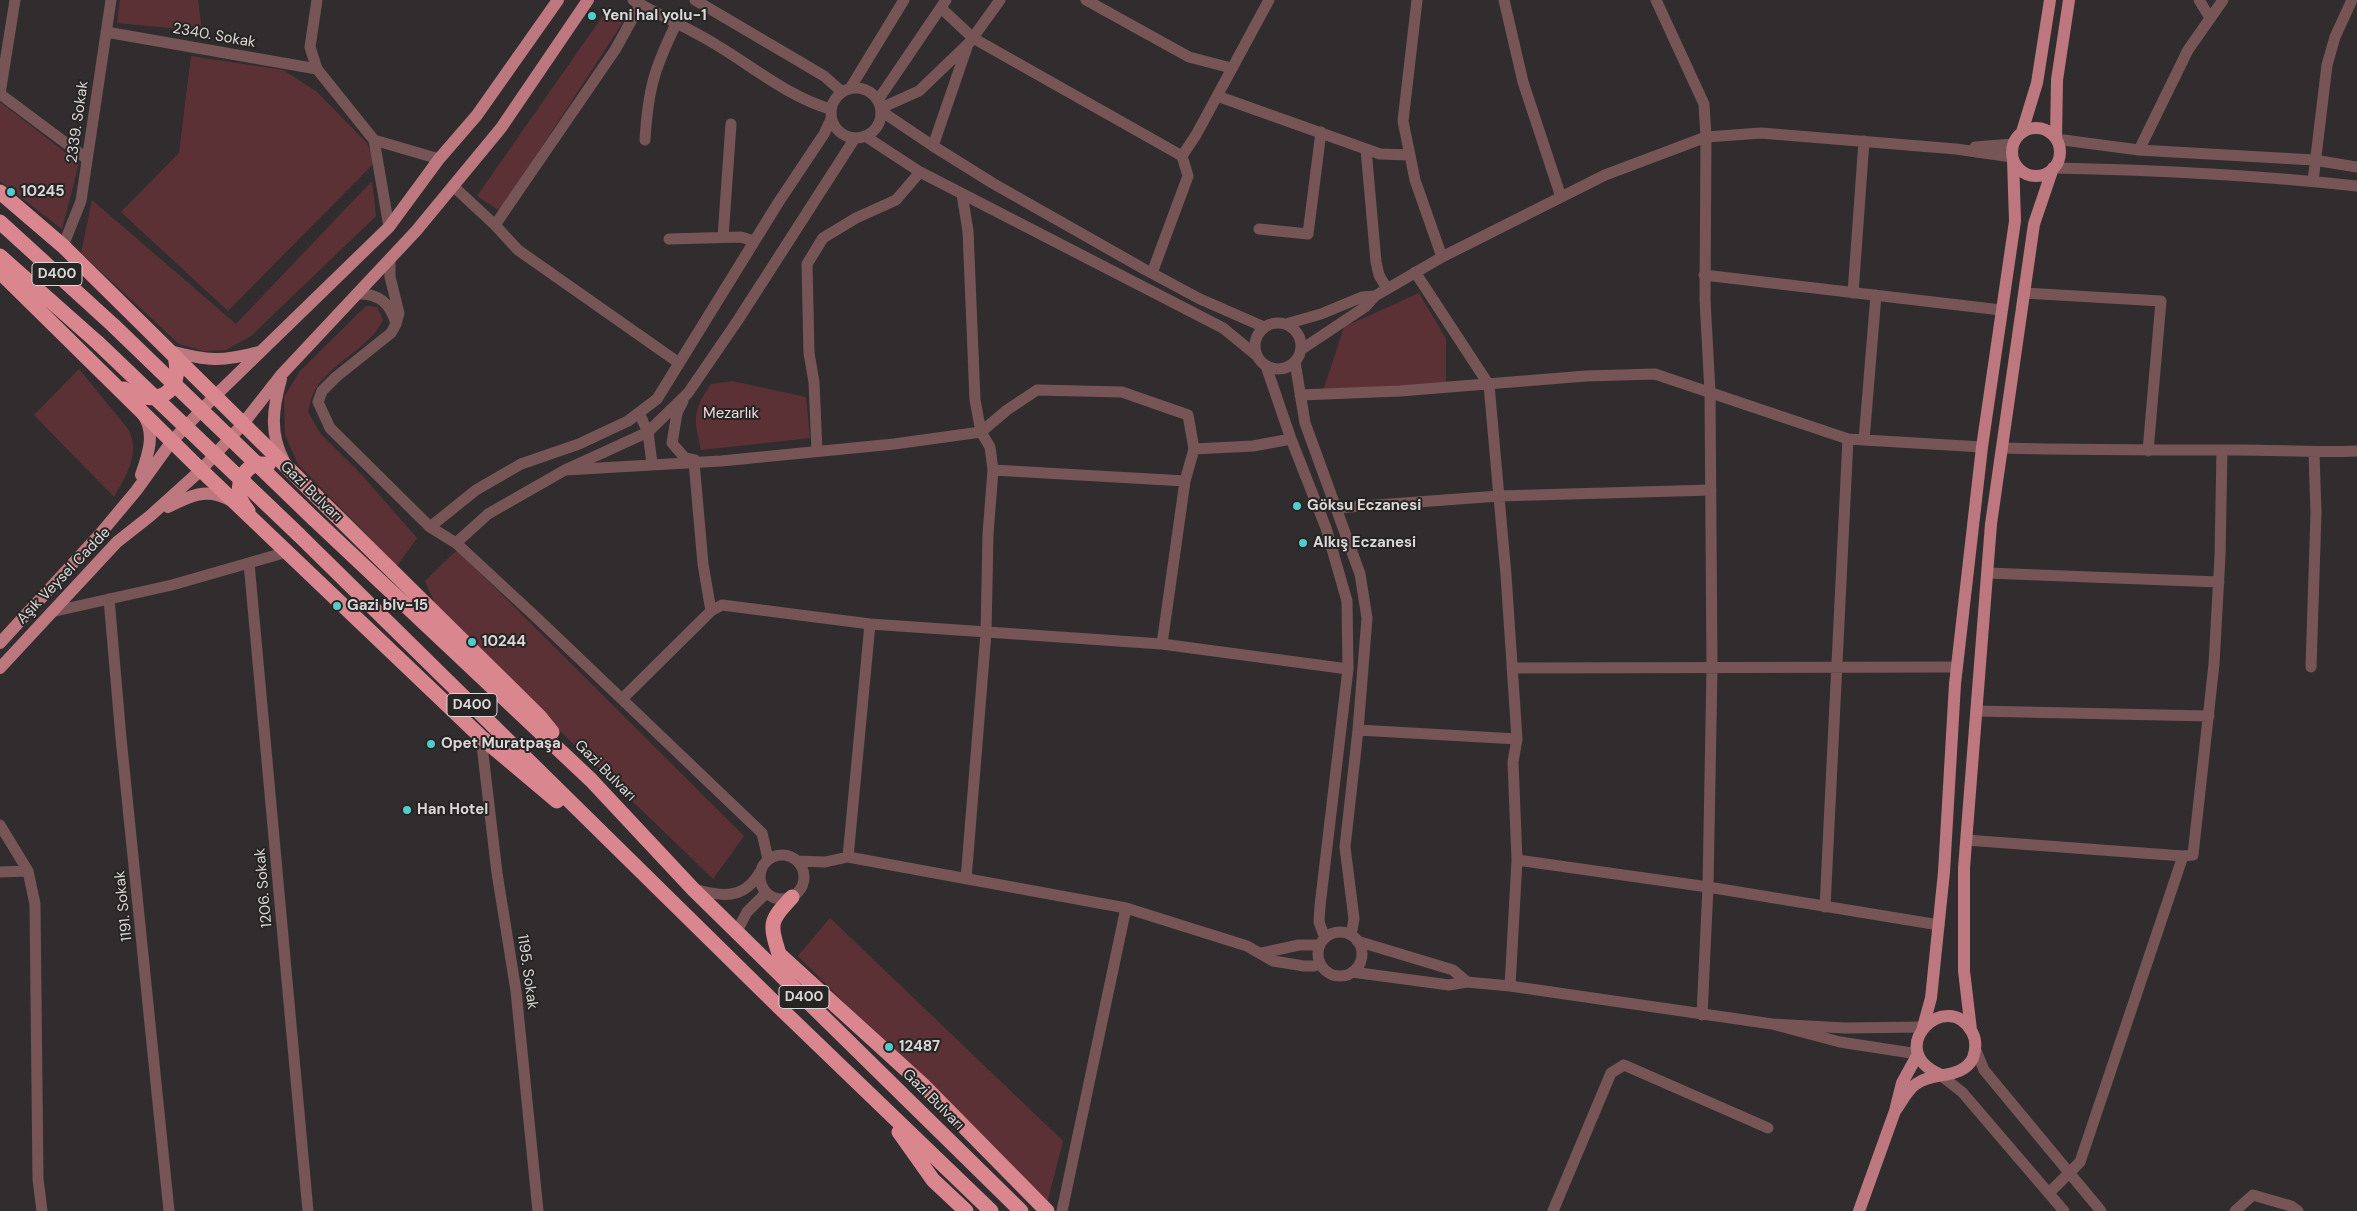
<!DOCTYPE html>
<html>
<head>
<meta charset="utf-8">
<style>
	body { margin:0 }
	canvas { display:block; background:#312d2e }
</style>
</head>
<body>
<canvas width="2357" height="1211"></canvas>
<script>
const g = document.querySelector('canvas').getContext('2d');
g.lineJoin = 'round';
function fill(path, color) { g.fillStyle = color; g.fill(path, 'evenodd'); }
function trace(path, color, width, dash) { g.strokeStyle = color; g.lineWidth = width; g.lineCap = dash ? 'butt' : 'round'; g.setLineDash(dash || []); g.stroke(path); }
function write(font, color, halo, rows, align = 'center') {
  g.font = font + ' "DM Sans",sans-serif'; g.lineWidth = 4; g.setLineDash([]); g.textBaseline = 'middle'; g.strokeStyle = halo; g.fillStyle = color; for (const [text, x, y, turn = 0] of rows) {
    g.save(); g.translate(x, y); g.rotate((+turn || 0) * Math.PI / 180); g.textAlign = isNaN(turn) ? turn : align; if (halo) g.strokeText(text, 0, 0); g.fillText(text, 0, 0); g.restore();
  }
}
fill(new Path2D(`
	M120 0H198L202 31 117 23Z
	M607 10 623 22 500 211 477 196Z
	M191 56 283 70 317 92 367 143 374 163 228 311 121 212 179 153Z
	M0 102 79 163 62 229 0 181Z
	M372 181 376 216 251 336 226 350 204 351 179 344 81 253 92 200 236 324Z
	M1419 293 1446 339V383L1322 394 1344 327Z
	M366 306 377 307 383 320C369 349 332 361 315 390 311 396 310 405 308 412L320 433 361 474 417 538 397 566 298 464 285 435 284 397 300 371Z
	M79 369 128 429C141 453 126 476 114 497L34 415Z
	M732 381 806 397 810 438 701 450C694 420 692 411 711 384Z
	M457 550 744 836 713 879 499 672 496 663 472 639 462 635 437 608 425 581Z
	M830 918 1063 1141 1046 1207 798 956Z`), '#5c3136');
trace(new Path2D(`
	M317 0 310 47 317 69 374 140 389 227
	M633 0C655 13 678 23 701 36 744 59 783 95 830 109
	M695 0 824 76 841 91
	M1086 0 1189 57 1231 68
	M1417 0 1403 121 1415 180 1442 257
	M1504 0 1523 82 1561 197
	M1656 0 1704 104 1706 137 1705 300 1710 392 1712 668 1708 887 1702 1015
	M2199 0 2210 18
	M941 8 973 38 1182 156
	M106 32 317 69
	M851 87 904 0
	M831 113a25 25 0 1 1 50 0a25 25 0 1 1-50 0Z
	M0 94 87 159
	M0 94 15 0
	M1217 96 1380 154 1410 155
	M878 100 946 0
	M881 108 919 91 969 43 1000 0
	M881 111 933 146 994 184 1144 269 1200 299 1264 327
	M865 136 920 172 1223 328 1256 355
	M2056 139 2139 150 2314 160 2357 167
	M374 140 439 159
	M645 140C648 90 654 69 676 24
	M933 146 967 47
	M1975 147 2013 144
	M1366 149 1376 262 1379 275 1387 289
	M2139 150 2188 50 2223 0
	M2053 168C2155 170 2256 175 2357 186
	M2313 181 2327 65 2335 37 2352 0
	M453 186 495 225 518 250 679 363
	M962 194 968 231 975 400 981 432 990 447 993 470 988 534 986 633 966 879
	M495 225 615 50 640 5
	M1259 229 1308 234 1321 132
	M723 237 731 124
	M669 239 741 237 754 241
	M63 246 81 201 111 0
	M1415 272 1489 385 1506 575 1517 739 1513 762 1517 860 1510 986
	M1152 273 1188 176 1182 156 1196 135 1269 0
	M1704 275 2001 310
	M1853 293 1864 141
	M2024 293 2161 301 2148 451
	M357 294C379 293 390 303 396 324L399 313 390 277V259
	M1255 346a23 23 0 1 1 46 0a23 23 0 1 1-46 0Z
	M396 324 391 333 336 377 322 391 318 402 330 428 430 527 456 543 538 619 762 833 768 859
	M1286 324 1321 314 1362 297 1375 296
	M1302 349 1365 307 1375 296 1442 257 1605 175 1706 137 1761 133 1956 149 2012 157
	M1295 362 1305 423 1360 574 1367 618 1358 730 1345 847 1354 919 1351 935
	M1266 366 1291 439 1326 528 1347 601 1348 669 1320 906 1319 922 1325 938
	M1300 395 1400 391 1586 376 1655 374 1848 439 1982 447
	M683 401 677 413 672 443 685 458 695 460
	M639 413 648 432 652 464
	M1864 440 1876 295
	M2002 448C2081 450 2160 450 2239 450 2278 450 2317 453 2357 451
	M817 451 814 382 809 353 807 264 823 238 856 218 896 200 920 172
	M694 462 703 564 711 611
	M565 470 721 461 894 444 981 432 1007 410 1037 390 1122 392 1188 415 1194 449
	M993 470 1185 481
	M1336 508 1499 496 1711 490
	M430 527 476 490 521 464 579 444 628 421 657 399 778 203 824 134 831 119
	M456 543 488 514 565 470 648 432 688 393 738 320 855 138
	M249 563 308 1211
	M1987 573 2219 582
	M109 599 121 738 169 1211
	M51 612 172 585 287 552
	M1162 644 1185 481 1194 449 1253 446 1291 439
	M2311 667 2316 513 2314 453
	M1512 668 1957 667
	M622 699 711 611 722 605 870 624 1162 644 1348 669
	M1976 711 2209 716
	M1358 730 1517 739
	M481 737 497 873 516 991 538 1211
	M0 825 28 871
	M1966 840 2183 856
	M760 877a22 22 0 1 1 44 0a22 22 0 1 1-44 0Z
	M848 857 870 624
	M1517 860 1708 887 1939 925
	M797 861 825 862 848 857 1126 908 1247 946 1273 961 1304 966H1314L1320 963
	M0 872 28 871 35 904 38 1179 42 1211
	M693 889C722 896 743 901 760 872
	M1825 907 1848 439
	M737 931 747 912 766 893
	M1318 954a22 22 0 1 1 44 0a22 22 0 1 1-44 0Z
	M1357 941 1453 970 1467 982
	M1262 953 1299 945H1320
	M1352 972 1449 985 1467 982 1510 986 1772 1024
	M1975 1048 1984 1070 2101 1211
	M1918 1054 1840 1042 1772 1024 1845 1028 1923 1027
	M1939 1074 1962 1092 2064 1211
	M2049 1193 2080 1162 2183 856 2193 855 2214 664 2220 556 2222 450
	M1062 1211 1126 908
	M1553 1211 1611 1073 1624 1065 1768 1128
	M2235 1211 2253 1195 2291 1206 2298 1211`), '#775557', 11);
trace(new Path2D(`
	M2012 152a24 24 0 1 1 48 0a24 24 0 1 1-48 0Z
	M2022 132 2037 83 2050 0
	M2056 139 2057 80 2069 0
	M170 351C208 361 221 362 259 352
	M281 379C273 408 269 433 284 461
	M141 475C148 455 156 433 143 415
	M168 507C189 496 207 487 230 500
	M0 643 100 534 136 491 172 441 215 396 389 227 439 159 477 115 558 0
	M0 668 117 542 150 516 201 470 242 425 282 374 416 231 501 128 588 0
	M1923 1027 1931 998 1944 872 1955 684 1982 447 2015 221 2013 159
	M1971 1030 1964 971V868L1991 524 2034 224 2053 168
	M1918 1054 1902 1083 1895 1111C1901 1103 1908 1089 1916 1084 1934 1071 1962 1080 1973 1058 1976 1049 1976 1039 1972 1032 1947 987 1883 1049 1939 1074
	M1859 1211 1895 1111`), '#bd787f', 12);
trace(new Path2D(`
	M0 192 63 246 539 716 552 732
	M0 222 114 326
	M0 256 98 343
	M0 272 201 470 481 737 557 801
	M124 389C155 408 184 395 175 356
	M248 511C245 507 241 502 240 497 236 479 249 459 268 465
	M314 519 591 780 693 889 1021 1211
	M299 535 778 1006 991 1211
	M792 897C770 921 769 922 779 954L923 1085 1047 1211
	M899 1132 933 1180 966 1211`), '#d9868f', 15);
trace(new Path2D(`
	M114 326 314 519
	M98 343 299 535`), '#d9868f', 15);
for (const [x, y, r, color] of [
	[592,16,5,"#53cdcb"],
	[11,192,5,"#53cdcb"],
	[1297,506,5,"#53cdcb"],
	[1303,543,5,"#53cdcb"],
	[337,606,5,"#53cdcb"],
	[472,642,5,"#53cdcb"],
	[431,744,5,"#53cdcb"],
	[407,810,5,"#53cdcb"],
	[889,1047,5,"#53cdcb"]
]) { const dot = new Path2D(); dot.arc(x, y, r, 0, 2 * Math.PI); g.fillStyle = color; g.fill(dot); trace(dot, '#272424', 2); }
for (const [x, y, w] of [
	[57,274,50],
	[472,705,50],
	[804,997,50]
]) { const box = new Path2D(); box.roundRect(x - w / 2, y - 11.5, w, 23, 4); g.fillStyle = '#272424'; g.fill(box); trace(box, '#dad8d8', 1); }
write('bold 14px', '#dad8d8', null, [
	["D400",57,274],
	["D400",472,705],
	["D400",804,997]
]);
write('bold 15px', '#dad8d8', '#272424', [
	["Yeni hal yolu-1",602,16],
	["10245",21,192],
	["Göksu Eczanesi",1307,506],
	["Alkış Eczanesi",1313,543],
	["Gazi blv-15",347,606],
	["10244",482,642],
	["Opet Muratpaşa",441,744],
	["Han Hotel",417,810],
	["12487",899,1047]
], 'left');
write('15px', '#dad8d8', '#272424', [
	["2340. Sokak",214,36,10],
	["2339. Sokak",78,122,-82],
	["Gazi Bulvarı",311,492,44],
	["Aşık Veysel Cadde",64,576,-46],
	["Gazi Bulvarı",605,771,45],
	["1206. Sokak",264,888,-95],
	["1191. Sokak",124,906,-96],
	["1195. Sokak",527,972,82],
	["Gazi Bulvarı",933,1100,45]
]);
write('15px', '#f2dbdc', '#272424', [
	["Mezarlık",731,414]
]);
</script>
</body>
</html>
